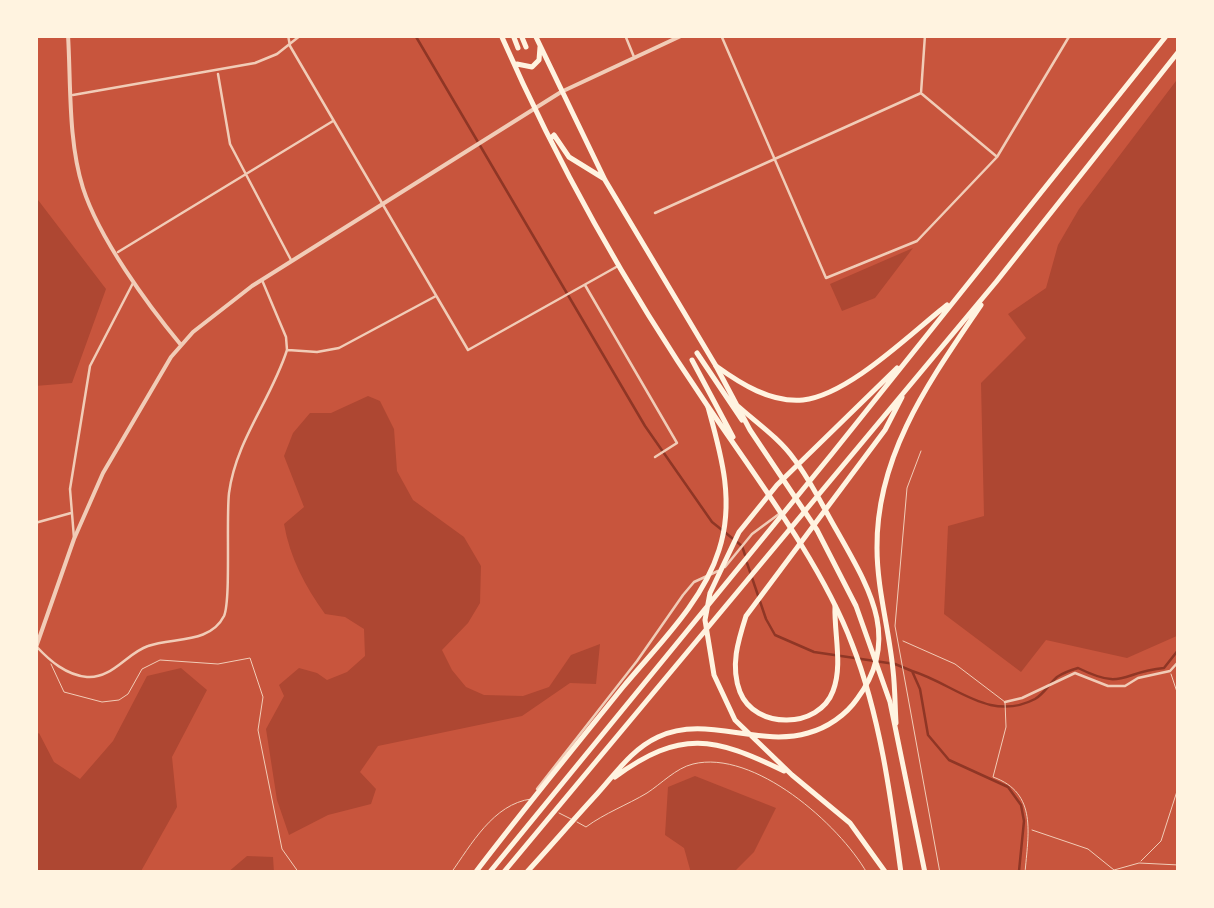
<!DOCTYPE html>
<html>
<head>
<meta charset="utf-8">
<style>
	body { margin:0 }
	#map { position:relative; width:1214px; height:908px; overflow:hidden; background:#c8553d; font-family:"DM Sans",sans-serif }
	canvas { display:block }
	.frame { position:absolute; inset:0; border:38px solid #fff3e0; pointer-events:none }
</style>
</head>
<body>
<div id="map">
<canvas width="1214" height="908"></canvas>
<div class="frame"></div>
</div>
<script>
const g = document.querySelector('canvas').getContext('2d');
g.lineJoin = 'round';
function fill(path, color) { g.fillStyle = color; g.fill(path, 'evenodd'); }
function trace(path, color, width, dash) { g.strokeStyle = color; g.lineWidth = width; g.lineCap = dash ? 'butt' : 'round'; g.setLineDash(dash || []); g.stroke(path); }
fill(new Path2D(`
	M1179 77V635L1127 658 1046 640 1021 672 944 614 948 526 984 516 981 383 1026 338 1008 314 1046 288 1058 245 1079 209Z
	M35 196 106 289 72 383 35 386Z
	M913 248 875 298 842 311 830 284Z
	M368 396 380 401 394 429 397 471 413 500 464 537 481 566 480 603 468 623 442 650 452 670 466 687 484 695 523 696 549 687 571 655 600 644 596 684 570 683 522 716 378 746 360 772 376 789 371 804 328 815 289 835 277 800 266 729 284 696 279 685 299 668 317 673 327 680 347 672 365 656 364 629 345 617 325 614C305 586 290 558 284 524L304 507 284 456 293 433 310 413H331Z
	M181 668 207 690 172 757 177 807 140 873H35V736L39 733 54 762 80 779 113 741 147 676Z
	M695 776 776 808 754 852 733 873H691L684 848 665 835 668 787Z
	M247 856 273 857 274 873H227Z`), '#ae4732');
trace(new Path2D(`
	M415 35 645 426 712 522 742 546 745 555
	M747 563 766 619 775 635 814 652 895 664 912 671 920 689 928 735 949 760 1008 787 1021 805 1024 821 1019 871
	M912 671C955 684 989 723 1035 699 1044 694 1049 684 1057 677 1063 673 1071 670 1078 668 1125 691 1120 672 1164 668L1179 649`), '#8f3625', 2.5);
trace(new Path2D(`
	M921 451 907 488 895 626 940 873
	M903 641 955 664 1005 702 1006 727 993 777C1038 793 1028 834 1025 873
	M51 664 64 692 102 702 119 700 128 694 142 669 160 660 218 664 250 658 263 697 258 730 282 849 299 873
	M1171 674 1179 698
	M559 813 571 819
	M577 822 586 827C605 813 627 805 647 793 661 784 676 768 693 764 754 749 839 824 867 873
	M1032 830 1088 849 1114 870 1139 863 1179 865
	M1141 861 1161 841 1179 785
	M451 873C471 845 493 804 531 799`), '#f1ccb7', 1);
trace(new Path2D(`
	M288 35 290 46 468 350 618 266
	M625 35 634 57
	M721 35 826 278 917 241 997 157 1070 35
	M218 74 230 144 291 260
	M922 94 996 156
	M73 95 255 63 277 54 301 35
	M655 213 921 93 925 35
	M118 252 333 121
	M585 285 677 443 655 457
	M288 350 317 352 339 348 436 296
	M35 523 71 513
	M74 538 70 489 90 366 133 283
	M725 567 752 534 779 514
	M36 646C50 661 66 675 87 677 112 679 127 653 148 646 173 637 210 644 224 616 231 600 226 519 229 493 236 440 271 400 287 350L286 337 262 280
	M1005 702 1022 698 1075 673 1108 686H1125L1138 678 1170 671 1179 661
	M537 789 637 661 683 595 694 582 718 571`), '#f1ccb7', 2.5);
trace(new Path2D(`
	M68 35C71 84 68 141 83 188 99 238 147 304 181 345
	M35 650 74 539 103 473 171 357 193 332 252 286 561 92 683 35`), '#f1ccb7', 4);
trace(new Path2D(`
	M501 35C558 165 627 288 707 405 755 476 822 564 852 644 880 715 891 798 901 873
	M513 35 518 48
	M521 35 526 47
	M535 35 605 180 716 366 750 430 817 530 856 606 890 702 925 873
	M517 64 532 67 539 60 540 47
	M550 139 554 135 569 157 603 178
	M697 353 742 420
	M692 360 733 437`), '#fff3e0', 5);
trace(new Path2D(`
	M716 366C741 384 771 403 803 400 849 395 911 333 947 305
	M835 606C834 634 843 665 833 691 819 729 755 730 740 692 730 666 738 641 746 616L885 430 902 397
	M896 723C895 706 895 687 893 670 889 629 877 589 877 548 876 454 931 379 981 305
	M615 777C681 729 714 737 784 771
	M475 873C523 810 573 749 623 687 657 646 703 602 719 550 735 501 721 454 708 407
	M489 873 831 455 1167 35
	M503 873 996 282 1179 51
	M526 873C550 847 573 820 597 794 616 773 632 749 658 737 706 714 758 748 808 733 827 728 846 715 857 699 902 639 869 588 837 531 823 507 811 481 794 459 780 439 757 423 739 407
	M886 873 850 823 792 775 735 720 714 675 705 620 710 593 739 532 777 485 897 368`), '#fff3e0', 5);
</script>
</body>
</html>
